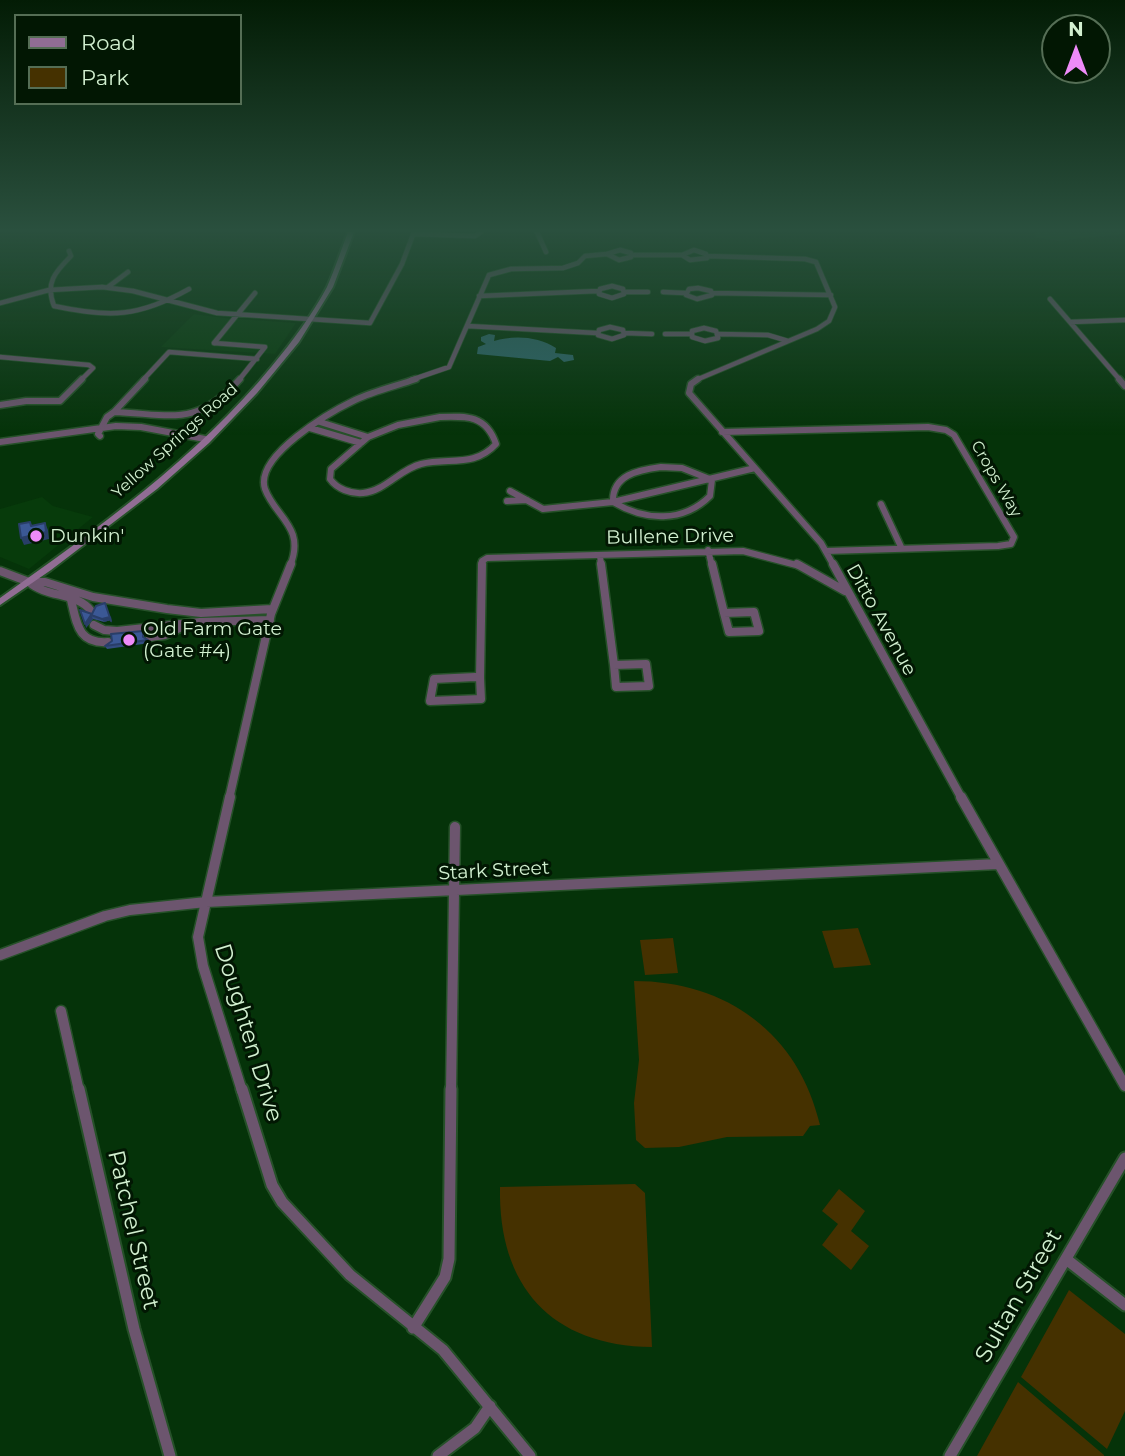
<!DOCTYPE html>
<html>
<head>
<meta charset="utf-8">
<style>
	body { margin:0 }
	#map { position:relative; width:1125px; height:1456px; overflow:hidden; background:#053309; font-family:Montserrat,sans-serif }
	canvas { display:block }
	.legend { position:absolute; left:14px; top:14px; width:228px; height:91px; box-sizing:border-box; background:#021703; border:2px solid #556e55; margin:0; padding:9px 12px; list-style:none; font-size:21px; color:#d2f0d0 }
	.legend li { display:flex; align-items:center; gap:14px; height:35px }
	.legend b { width:35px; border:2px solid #556e55 }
	.north { position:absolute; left:1041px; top:14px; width:70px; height:70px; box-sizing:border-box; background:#021703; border:2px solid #556e55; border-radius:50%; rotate:0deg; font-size:19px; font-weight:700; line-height:28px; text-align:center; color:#d2f0d0 }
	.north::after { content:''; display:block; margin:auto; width:24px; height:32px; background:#ee8bf8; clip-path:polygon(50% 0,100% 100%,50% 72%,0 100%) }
</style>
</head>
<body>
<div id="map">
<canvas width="1125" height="1456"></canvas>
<ul class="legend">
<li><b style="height:9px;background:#916d94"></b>Road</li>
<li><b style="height:19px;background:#453100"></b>Park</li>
</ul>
<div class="north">N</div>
</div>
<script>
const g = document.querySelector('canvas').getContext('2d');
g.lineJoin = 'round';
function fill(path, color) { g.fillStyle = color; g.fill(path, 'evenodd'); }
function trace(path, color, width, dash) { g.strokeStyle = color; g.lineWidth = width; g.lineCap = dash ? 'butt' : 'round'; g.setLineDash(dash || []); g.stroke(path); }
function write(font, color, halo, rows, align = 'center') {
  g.font = font + ' Montserrat,sans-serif'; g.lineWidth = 6; g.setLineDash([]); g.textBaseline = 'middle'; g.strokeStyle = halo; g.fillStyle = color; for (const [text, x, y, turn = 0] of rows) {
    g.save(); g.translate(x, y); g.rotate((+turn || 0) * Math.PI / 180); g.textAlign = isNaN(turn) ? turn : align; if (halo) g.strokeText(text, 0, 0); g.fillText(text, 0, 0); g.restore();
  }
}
fill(new Path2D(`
	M1034 232H1125V234L1058 241 1037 238Z
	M194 314 225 318 296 323 275 354 161 347Z
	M42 497 53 506 93 517 29 569 0 557V509Z`), '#073b0b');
fill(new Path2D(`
	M858 928 871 965 834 968 822 931Z
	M673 938 678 973 645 975 640 940Z
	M634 981C727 981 799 1034 820 1125L810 1126 803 1136 727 1137 679 1147 645 1148 636 1140 634 1103 639 1060Z
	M635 1184 645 1193 652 1347C551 1346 498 1286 500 1187Z
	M839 1189 865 1211 851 1231 869 1246 851 1270 822 1245 838 1224 822 1211Z
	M1069 1290 1125 1334V1411L1107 1449 1021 1377Z
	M1018 1382 1104 1455V1456H977Z`), '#453100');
fill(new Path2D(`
	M489 334 495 335 494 341C513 335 538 336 556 348L555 353 573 355 574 360 564 362 558 357 550 361 477 354 478 347 486 344 481 341V337Z`), '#2e656a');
const streetFar4 = new Path2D(`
	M537 232 546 252
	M414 234 475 236 481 232
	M620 250 631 253V257L619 260 607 254Z
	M694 250 706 254 707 258 690 260 682 255Z
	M69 251 71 256C55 272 45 283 54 306 110 318 139 317 189 289
	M632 255H682
	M612 286 623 289 624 294 612 298 599 294 600 289Z
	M108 287 128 272
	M698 288 711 291 712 295 697 299 686 295 689 289Z
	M625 292H648
	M663 292 685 293
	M712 293 831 295
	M479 296 598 291
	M1050 299 1120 380
	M0 303 49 290 102 287 133 291 217 313 370 323 402 264 414 232
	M1070 322 1125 320
	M467 326 597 333
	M610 327 623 330 624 335 612 339 598 335 599 330Z
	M704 328 716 331 718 338 705 341 692 337V331Z
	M625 333 652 334
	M665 334H690
	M719 334 768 335 788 341
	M214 343 255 293
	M214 343 265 347 239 380
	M0 357 89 365 93 368 81 380
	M143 380 169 352 257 359
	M411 380 449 367 489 275 511 269 563 268 578 263 585 256 607 254
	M696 380 817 329 829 321 835 307 816 262 805 259 707 256`);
const streetFar3 = new Path2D(`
	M698 379 691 384 689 393 821 543 834 566
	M1119 379 1125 386
	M0 405 26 401H60L82 379
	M114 412 145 379
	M440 417C467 416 486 415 496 444 474 468 449 457 421 464 400 469 385 491 363 493 351 494 337 489 330 479L331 469 368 437 398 425Z
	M320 422 368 437
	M310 428 361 443
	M722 432 928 427 946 430 954 435 1014 537 1011 544 998 546 826 551
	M100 436 98 434 107 417 114 412C171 414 196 428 240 379
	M0 442 116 426 141 427 205 439
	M661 467 682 468 712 480 710 496C683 523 645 521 613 502 612 475 638 470 661 467Z
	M510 491 543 509 613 502 755 468
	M507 501 527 500
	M881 504 902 549
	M708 550 712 566
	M600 555 601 566
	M290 566C306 527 275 517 265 489 254 456 330 412 355 400 374 391 396 386 416 379
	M482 566V561L487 558 743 551 800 566`);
const streetFar2 = new Path2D(`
	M601 564 614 665
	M712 564 724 613
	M797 564 845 591
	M833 564 962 799
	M0 571 29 582H45L93 597 167 609 201 613 272 609
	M29 582C47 598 77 592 91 611
	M71 600C77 624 78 644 108 642
	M754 612 759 631 729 632 724 613Z
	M94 625 104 630 117 631 200 622 270 620
	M150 637 165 635 184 626
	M646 664 649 686 616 687 614 665Z
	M475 677 480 678 481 699 430 701 434 679Z
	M480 678 482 564
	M229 799 271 614 291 564`);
const streetFar1 = new Path2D(`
	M230 797 198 937 203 966 242 1091
	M961 797 1125 1086
	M0 955 105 916 130 910 206 902 998 864
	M61 1011 79 1091
	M451 1091 455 827`);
const street = new Path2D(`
	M79 1089 134 1329 170 1456
	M242 1089 272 1185 282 1202 350 1275 443 1350 530 1456
	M1066 1259 1125 1305
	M413 1328 445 1277 449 1259 451 1089
	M438 1456 475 1428 490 1406
	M950 1456 1125 1158`);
const secondary = new Path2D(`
	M348 232H354L333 287 299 342 257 393 209 443 157 489 51 570 0 605V598C97 529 196 459 272 366 292 342 312 315 327 287 335 269 341 250 348 232Z`);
trace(streetFar4, '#265129', 6);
trace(streetFar3, '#265129', 9);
trace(streetFar2, '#265129', 11);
trace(streetFar1, '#265129', 13);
trace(street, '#265129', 15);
trace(secondary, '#265129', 4);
trace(streetFar4, '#6c556e', 4.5);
trace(streetFar3, '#6c556e', 6);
trace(streetFar2, '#6c556e', 8);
trace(streetFar1, '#6c556e', 10);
trace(street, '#6c556e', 11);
fill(secondary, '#916d94');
fill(new Path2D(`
	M105 603 112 624 111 620 104 622 93 619 86 628 92 614Z
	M144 635V638L148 640 150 643 107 649 105 646 112 641Z`), '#334c80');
fill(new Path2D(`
	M45 523 48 530 49 539 24 545 21 538Z
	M91 615 93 619 86 628 85 624Z
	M110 617 111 620 104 622 102 619Z`), '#293e68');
const building = new Path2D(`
	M30 522 31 526 45 523 46 532 21 538 19 524Z
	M105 603 111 621 110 617 102 619 91 615 85 624 80 610 92 614 96 606Z
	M143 631V637L148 640 105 646 112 641 111 634Z`);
fill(building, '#3b5895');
trace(building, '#293e68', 2);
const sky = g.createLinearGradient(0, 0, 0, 435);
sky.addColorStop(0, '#031c05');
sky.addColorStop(0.53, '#2a503e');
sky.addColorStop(1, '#2a503e00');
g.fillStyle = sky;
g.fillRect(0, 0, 1125, 435);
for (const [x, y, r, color] of [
	[36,536,7,"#ee8bf8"],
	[129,640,7,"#ee8bf8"]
]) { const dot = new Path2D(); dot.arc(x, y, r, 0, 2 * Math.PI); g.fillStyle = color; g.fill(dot); trace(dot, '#021703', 2.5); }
write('16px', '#d2f0d0', '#021703', [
	["Yellow Springs Road",175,441,-42],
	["Crops Way",996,479,60]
]);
write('19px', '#d2f0d0', '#021703', [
	["Dunkin'",50,536],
	["Old Farm Gate",143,629],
	["(Gate #4)",143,651]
], 'left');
write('19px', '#d2f0d0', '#021703', [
	["Bullene Drive",670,537,-1],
	["Ditto Avenue",881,620,61],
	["Stark Street",494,871,-3]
]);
write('23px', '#d2f0d0', '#021703', [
	["Doughten Drive",248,1033,73],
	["Patchel Street",133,1230,77],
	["Sultan Street",1019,1296,-60]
]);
</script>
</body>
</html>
